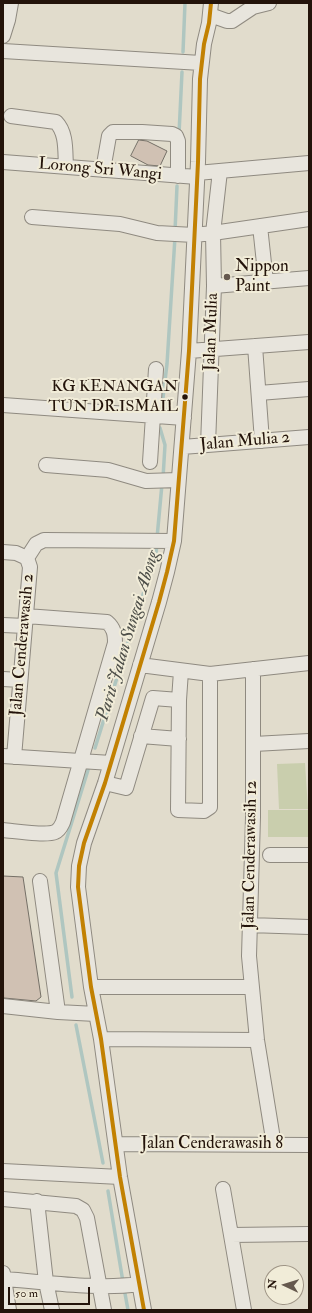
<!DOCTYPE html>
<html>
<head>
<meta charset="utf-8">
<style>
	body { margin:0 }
	#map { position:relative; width:312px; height:1313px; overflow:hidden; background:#e1dccc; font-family:"IM FELL Double Pica",serif }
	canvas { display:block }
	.frame { position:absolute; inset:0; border:4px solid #23130a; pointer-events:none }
	.north { position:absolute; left:264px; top:1265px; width:40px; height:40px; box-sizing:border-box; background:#f1ecd8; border:1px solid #9f9586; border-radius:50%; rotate:274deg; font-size:11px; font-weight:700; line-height:16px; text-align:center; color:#23130a }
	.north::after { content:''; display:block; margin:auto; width:14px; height:18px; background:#66594e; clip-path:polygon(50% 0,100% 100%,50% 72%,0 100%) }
	.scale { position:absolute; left:8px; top:1287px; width:82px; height:18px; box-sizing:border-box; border:2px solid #23130a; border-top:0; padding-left:5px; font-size:12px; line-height:14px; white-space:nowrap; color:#23130a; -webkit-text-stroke:3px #f1ecd8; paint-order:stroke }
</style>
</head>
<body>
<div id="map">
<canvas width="312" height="1313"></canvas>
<div class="frame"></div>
<div class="north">N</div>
<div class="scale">50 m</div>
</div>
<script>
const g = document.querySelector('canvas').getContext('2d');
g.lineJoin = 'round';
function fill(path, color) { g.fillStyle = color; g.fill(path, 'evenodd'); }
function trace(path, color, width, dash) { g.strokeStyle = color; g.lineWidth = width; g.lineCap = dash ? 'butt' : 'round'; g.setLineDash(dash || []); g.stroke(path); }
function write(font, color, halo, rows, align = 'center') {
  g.font = font + ' "IM FELL Double Pica",serif'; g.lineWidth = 4; g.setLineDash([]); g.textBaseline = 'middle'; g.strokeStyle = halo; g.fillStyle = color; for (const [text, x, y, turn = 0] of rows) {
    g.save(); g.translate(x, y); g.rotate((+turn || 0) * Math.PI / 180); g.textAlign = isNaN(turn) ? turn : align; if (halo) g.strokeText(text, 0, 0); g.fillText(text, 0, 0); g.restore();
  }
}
fill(new Path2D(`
	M305 763 308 809H279L277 764Z
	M268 810H309V837H268Z`), '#c9cead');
trace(new Path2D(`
	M183 52 185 3
	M179 134 182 72
	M175 231 177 186
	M162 406 167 364 175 237
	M160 428 165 445 163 478
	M157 538 162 484
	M95 748 156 553 157 544
	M72 997 56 873 88 770
	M76 1025 103 1163
	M108 1191 123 1282
	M124 1288 128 1310`), '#afc6c0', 3.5);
const building = new Path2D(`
	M139 140 147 141 167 151 160 166 148 165 131 156Z
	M3 876 23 877 41 997 36 1001 4 998Z`);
fill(building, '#d0c1b3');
trace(building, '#746f66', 1);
const minor = new Path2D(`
	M213 16 227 21H232L253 7 269 3
	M3 36 8 20 11 3
	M3 51 201 63
	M11 116 56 122C67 133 65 152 66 167
	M3 162 197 177
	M103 170 109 136 113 132H142L172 134 176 136 178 141V176
	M197 173 309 163
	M32 217 120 224 157 233 194 235 213 233 309 219
	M260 226 266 282
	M214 286 309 278
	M255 346 262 441
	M189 351 309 342
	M259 393 309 389
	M3 405 184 418
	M208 445 214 286 213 233 220 171
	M182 447 309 437
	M150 462 156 369
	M46 465 108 470 146 481 178 480
	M3 552 16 553 27 558
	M27 558 36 544 44 540 174 541
	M3 625 25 626
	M140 665 210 674 309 663
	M253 669V817L249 956 257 1040 274 1145
	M181 671 179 700 178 810 204 811 210 807V674
	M3 679 20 680
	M141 736 179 739
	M254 744 309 741
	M3 756 111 763
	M14 757 30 567 27 558
	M105 783 126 788 153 698 179 700
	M3 830C15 831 46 836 55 832 60 830 61 826 63 822L115 643C115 634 114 628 107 622L26 616
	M270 855H309
	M40 881 58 1012
	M249 925 309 927
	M91 987H252
	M3 1006 58 1012 96 1014
	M101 1039 257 1040
	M116 1144 309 1145
	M3 1171 120 1177
	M223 1189 244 1310
	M3 1199 76 1206 83 1210 87 1218 104 1310
	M37 1201 46 1282 52 1310
	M231 1235 309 1234
	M3 1273 9 1310
	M4 1279C47 1282 97 1290 139 1284
	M144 1310 120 1177 101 1039 91 987 78 887 79 866 84 843 105 783 159 602 167 572 174 541 189 351 198 162 200 79 204 44 209 23 211 3`);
trace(minor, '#8f8a80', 16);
trace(minor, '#e8e5dd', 14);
trace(new Path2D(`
	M144 1310 120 1177 101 1039 91 987 78 887 79 866 84 843 105 783 159 602 167 572 174 541 189 351 198 162 200 79 204 44 209 23 211 3`), '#c28102', 4);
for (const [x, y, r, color] of [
	[227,277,4,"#66594e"],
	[185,397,3.5,"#23130a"]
]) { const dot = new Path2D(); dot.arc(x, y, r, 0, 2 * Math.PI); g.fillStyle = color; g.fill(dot); trace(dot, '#f1ecd8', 1.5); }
write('16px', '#23130a', '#f1ecd8', [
	["KG KENANGAN",178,388],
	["TUN DR.ISMAIL",178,408]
], 'right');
write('17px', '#23130a', '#f1ecd8', [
	["Lorong Sri Wangi",100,170,5],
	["Jalan Mulia",212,332,-88],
	["Jalan Mulia 2",245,442,-5],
	["Jalan Cenderawasih 2",23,645,-85],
	["Jalan Cenderawasih 12",251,855,-89],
	["Jalan Cenderawasih 8",212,1144]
]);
write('17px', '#23130a', '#f1ecd8', [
	["Nippon",235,267],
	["Paint",235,287]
], 'left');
write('italic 18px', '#4d4e48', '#f1ecd8', [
	["Parit Jalan Sungai Abong",129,636,-73]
]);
</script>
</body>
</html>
